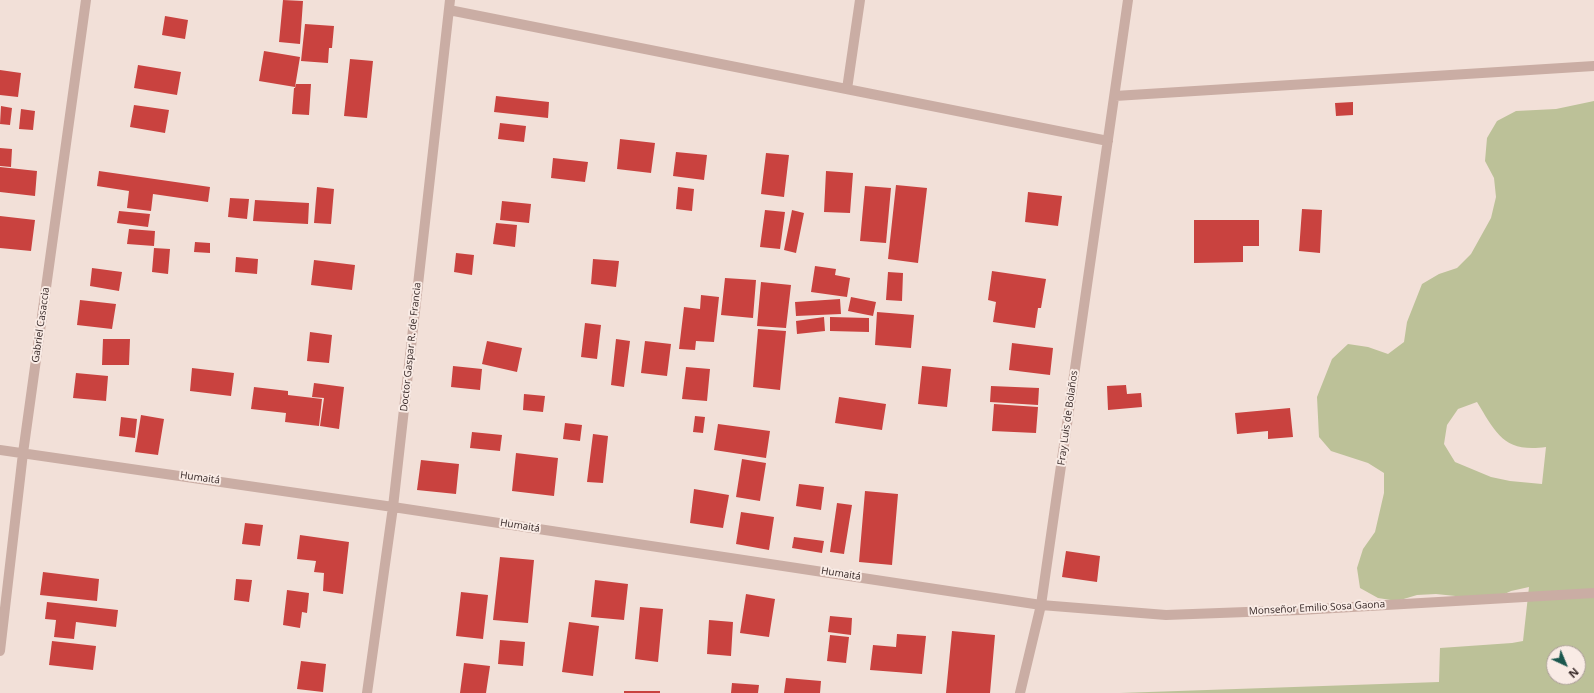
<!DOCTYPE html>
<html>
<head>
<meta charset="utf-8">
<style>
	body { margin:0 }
	#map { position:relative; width:1594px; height:693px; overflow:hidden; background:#f2e0d8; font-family:"Open Sans",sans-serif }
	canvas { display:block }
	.north { position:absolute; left:1546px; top:645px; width:40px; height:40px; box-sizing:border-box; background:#f9ebe5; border:1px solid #ab9d99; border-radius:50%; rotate:136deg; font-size:11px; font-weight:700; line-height:16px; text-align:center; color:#352726 }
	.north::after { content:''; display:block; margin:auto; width:14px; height:18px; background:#1b574e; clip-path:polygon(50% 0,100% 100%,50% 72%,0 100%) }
</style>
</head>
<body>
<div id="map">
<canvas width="1594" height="693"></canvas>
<div class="north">N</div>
</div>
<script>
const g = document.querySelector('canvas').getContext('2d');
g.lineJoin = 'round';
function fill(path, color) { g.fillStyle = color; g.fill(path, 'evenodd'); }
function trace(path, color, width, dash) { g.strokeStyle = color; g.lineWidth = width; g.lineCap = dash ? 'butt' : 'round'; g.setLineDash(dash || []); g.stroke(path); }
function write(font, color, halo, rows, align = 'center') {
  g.font = font + ' "Open Sans",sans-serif'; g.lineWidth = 4; g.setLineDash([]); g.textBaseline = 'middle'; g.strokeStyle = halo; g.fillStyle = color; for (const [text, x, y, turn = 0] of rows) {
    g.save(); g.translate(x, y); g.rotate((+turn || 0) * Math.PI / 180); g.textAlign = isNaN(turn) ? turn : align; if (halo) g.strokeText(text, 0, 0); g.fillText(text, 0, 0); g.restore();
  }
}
fill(new Path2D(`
	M1594 101V693H1120L1439 682 1440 648 1512 643 1523 641 1529 587 1511 591 1494 599 1475 598 1436 594 1417 595 1397 601 1378 598 1360 588 1357 568 1363 549 1375 532 1384 493V473L1368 463 1331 451 1319 437 1317 397 1332 359 1348 344 1368 347 1388 354 1404 342 1407 322 1422 284 1439 274 1457 268 1471 254 1491 218 1496 197 1494 178 1485 161 1487 138 1497 121 1516 111 1556 109ZM1477 402C1496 433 1504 453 1546 447L1542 484 1510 481 1491 477 1455 462 1444 444 1447 425 1458 409ZM1554 653H1578V677H1554Z`), '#bcc198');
fill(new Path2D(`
	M283 0 303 1 300 44 279 42Z
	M165 16 188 20 185 39 162 35Z
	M305 24 334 26 332 48H329L328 63 301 61Z
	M264 51 300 57 295 87 259 81Z
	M350 59 373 61 367 118 344 116Z
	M138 65 181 72 177 95 134 88Z
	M0 70 21 73 18 97 0 95Z
	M296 84H311L309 115 292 114 294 88H295Z
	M496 96 549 102 548 118 494 112Z
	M1353 102V115L1336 116 1335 103Z
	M134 105 169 110 165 133 130 127Z
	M1 106 12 108 10 125 0 124Z
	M21 109 35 111 33 130 19 129Z
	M500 123 526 126 524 142 498 139Z
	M620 139 655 143 651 173 617 169Z
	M0 148 12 149 11 167 0 166Z
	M676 152 707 155 704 180 673 176Z
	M766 153 789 155 784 197 761 194Z
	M553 158 588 162 585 182 551 178Z
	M0 167 37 171 35 196 0 192Z
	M99 171 210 187 208 202 153 194 151 211 127 208 129 191 97 186Z
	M826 171 853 173 850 213 824 212Z
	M896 185 927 188 918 263 888 259Z
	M865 186 891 188 886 243 860 241Z
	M317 187 334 189 331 224 314 223Z
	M678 187 694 189 692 211 676 209Z
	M1028 192 1062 196 1058 226 1025 222Z
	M230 198 249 199 247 219 228 217Z
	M255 200 309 203 308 224 253 221Z
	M502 201 531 204 529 223 500 220Z
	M1302 209 1322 210 1320 253 1299 251Z
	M765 210 785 212 780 249 760 247Z
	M792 210 804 213 796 253 784 250Z
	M119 211 150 214 148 227 117 223Z
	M0 216 35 220 31 251 0 248Z
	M1194 220H1259V246H1243V262L1194 263Z
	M496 223 517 225 515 247 493 244Z
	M129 229 155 231 154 246 127 244Z
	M195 242 210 243V253L194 252Z
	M154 248 170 249 168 274 152 272Z
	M456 253 474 255 472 275 454 272Z
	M236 257 258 259 257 274 235 272Z
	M593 259 619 261 616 287 591 284Z
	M314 260 355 265 352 290 311 285Z
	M815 266 836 269 835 275 850 278 847 297 811 292Z
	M92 268 122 272 119 291 90 286Z
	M992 271 1046 279 1041 308H1038L1035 328 993 322 996 302 988 300Z
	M888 272 903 273 902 301 886 300Z
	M725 278 756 280 753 318 721 315Z
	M761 282 791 285 786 328 757 326Z
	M701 295 719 297 714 342 696 341 695 350 679 349 684 307 700 309Z
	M851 297 876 302 873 316 848 311Z
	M840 299 841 314 796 316 795 302Z
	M80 300 116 304 112 329 77 325Z
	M877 312 914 315 911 348 875 345Z
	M824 317 825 331 797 334 796 321Z
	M830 317 869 318V332L830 331Z
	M585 323 601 325 597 359 581 357Z
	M758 329 786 331 780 390 753 387Z
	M310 332 332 335 329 363 307 361Z
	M103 339H130L129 365H102Z
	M616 339 630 341 624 387 611 385Z
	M487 341 522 348 517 372 482 364Z
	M645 341 671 344 667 376 641 373Z
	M1012 343 1053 348 1050 375 1009 370Z
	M453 366 482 369 480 390 451 387Z
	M922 366 951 369 947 407 918 404Z
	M686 367 710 369 707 401 682 399Z
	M192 368 234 373 231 396 190 391Z
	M76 373 108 376 106 401 73 398Z
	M314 383 344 387 339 429 320 426 324 398 312 397Z
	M1126 385 1127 394 1141 393 1142 407 1108 410 1107 386Z
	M991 386 1039 388 1038 405 990 402Z
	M254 387 288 391V395L322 399 319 426 285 422 286 413 251 409Z
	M524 394 545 396 543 412 523 410Z
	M839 397 886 404 882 430 835 423Z
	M994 404 1038 407 1036 433 992 431Z
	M1290 408 1293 437 1268 439V431L1237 434 1235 413Z
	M141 415 164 419 158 455 135 452Z
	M695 416 705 417 703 433 693 432Z
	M121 417 137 419 135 438 119 436Z
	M565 423 582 425 580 441 563 439Z
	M718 424 770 431 766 458 714 450Z
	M472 432 502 435 500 451 470 448Z
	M593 434 608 436 603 483 587 482Z
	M516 453 558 458 554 496 512 491Z
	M742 459 766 463 760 501 736 497Z
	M421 460 459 464 456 494 417 490Z
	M799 484 824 487 821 510 796 506Z
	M694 489 729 495 723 528 690 523Z
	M865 491 898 494 892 565 859 562Z
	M837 503 852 505 844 554 830 552Z
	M741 512 774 517 769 550 736 544Z
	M245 523 263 525 260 546 242 544Z
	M300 535 349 542 343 594 323 591 324 573 314 572 316 561 297 559Z
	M794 537 824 541 822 553 792 548Z
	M1066 551 1100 556 1097 582 1062 577Z
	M500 557 534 560 528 623 493 620Z
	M43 572 99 579 97 601 40 595Z
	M236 579 252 580 249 602 234 600Z
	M595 580 628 584 624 620 591 617Z
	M287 590 309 593 307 613 302 612 300 628 283 625Z
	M461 592 488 595 483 639 456 636Z
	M746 594 775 599 769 637 740 633Z
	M47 602 118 610 116 627 76 622 74 639 54 637 56 620 45 619Z
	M640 607 663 609 658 662 635 659Z
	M830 616 852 618 851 635 828 632Z
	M709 620 733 622 731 656 707 654Z
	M569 622 599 626 593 676 562 672Z
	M952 631 995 635 990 693H946Z
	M897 634 926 636 922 674 870 670 873 645 896 647Z
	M830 635 849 637 846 663 827 661Z
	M500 640 525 642 523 666 498 664Z
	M52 641 96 646 93 670 49 665Z
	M301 661 326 664 323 692 297 689Z
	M464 663 490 666 486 693H460Z
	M786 678 821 681 820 693H784Z
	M732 683 759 685 758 693H731Z
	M624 691H660V693H624Z`), '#c9423f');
trace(new Path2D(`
	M449 10 1108 141
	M847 89 860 0
	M1115 96 1594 66
	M0 450 393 507 1041 605 1166 615 1300 610 1594 593
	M0 651 23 453 86 0
	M367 693 393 507 450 0
	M1020 693 1041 605 1128 0`), '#caada4', 10);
write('10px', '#352726', '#f9ebe5', [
	["Gabriel Casaccia",41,325,-82],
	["Doctor Gaspar R. de Francia",411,347,-84],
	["Fray Luis de Bolaños",1068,418,-82],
	["Humaitá",200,478,8],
	["Humaitá",520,526,9],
	["Humaitá",841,574,9],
	["Monseñor Emilio Sosa Gaona",1317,608,-3]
]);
</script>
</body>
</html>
